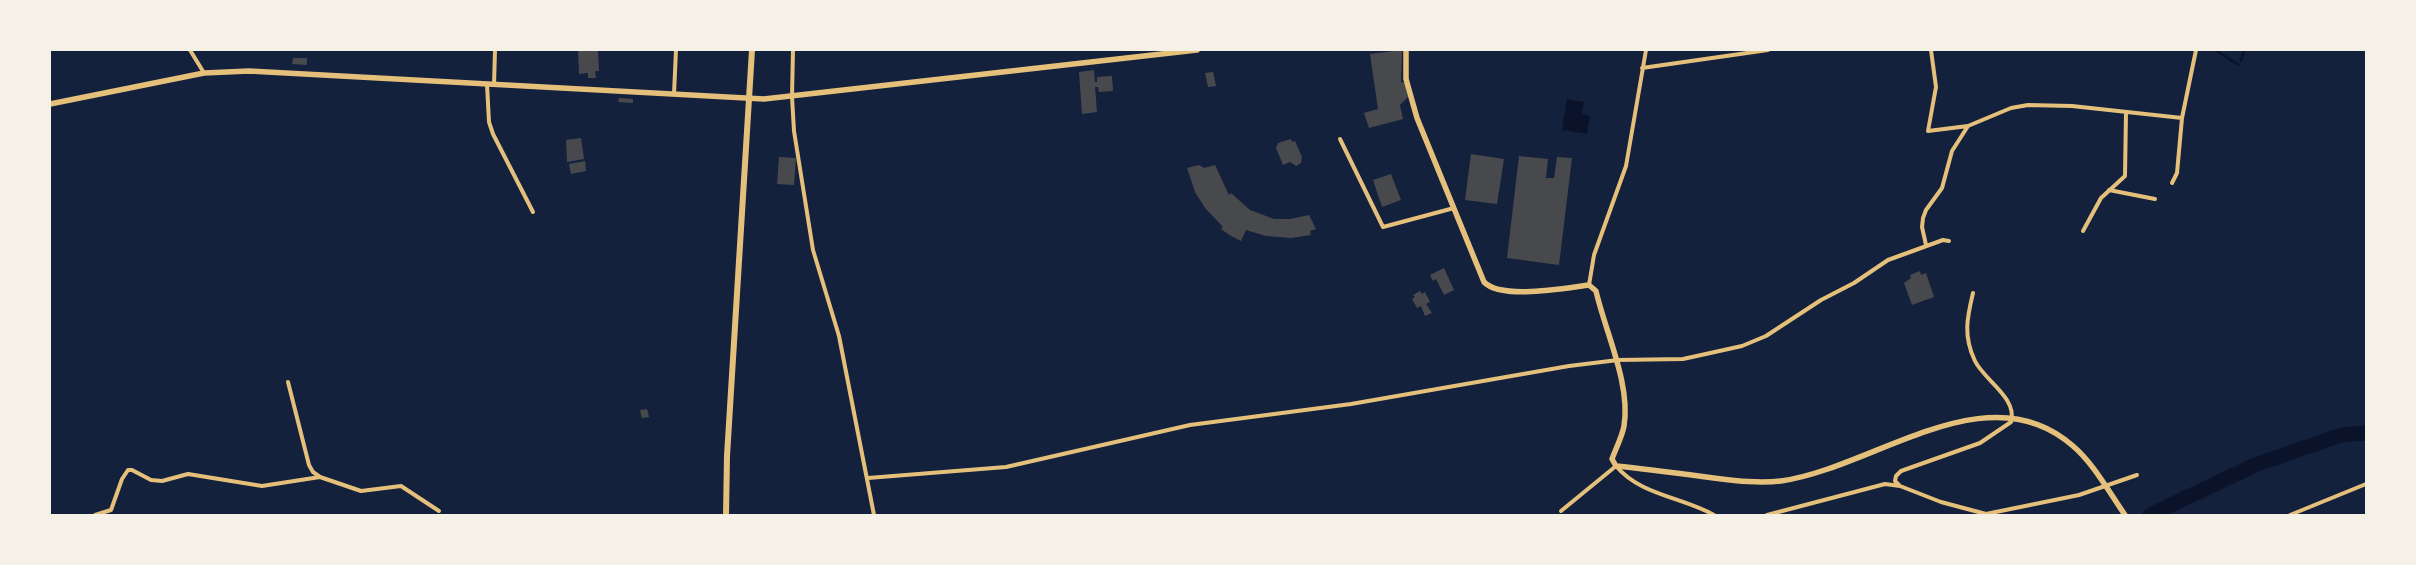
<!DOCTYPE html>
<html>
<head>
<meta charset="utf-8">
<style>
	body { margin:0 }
	#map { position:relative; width:2416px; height:565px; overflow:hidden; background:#14213d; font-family:"Work Sans",sans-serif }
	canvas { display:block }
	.frame { position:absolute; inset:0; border:51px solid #f6f1e7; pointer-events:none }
</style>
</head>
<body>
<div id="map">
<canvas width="2416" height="565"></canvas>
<div class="frame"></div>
</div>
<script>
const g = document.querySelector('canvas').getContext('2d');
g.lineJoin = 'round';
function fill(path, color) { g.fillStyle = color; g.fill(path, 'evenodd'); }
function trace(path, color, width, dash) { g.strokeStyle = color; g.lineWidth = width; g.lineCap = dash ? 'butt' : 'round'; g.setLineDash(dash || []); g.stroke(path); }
fill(new Path2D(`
	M1567 99 1584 102 1582 114 1590 116 1587 134 1562 130Z`), '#0b132b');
trace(new Path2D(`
	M2215 50 2239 65
	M2241 61 2244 50`), '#0b132b', 2.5);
trace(new Path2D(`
	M2150 515 2255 465 2341 435 2366 433`), '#0b132b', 15);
fill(new Path2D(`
	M578 50H598L599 71H595L596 78H588V73L579 74Z
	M1402 50 1401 82 1405 83 1408 97 1400 105 1403 119 1369 128 1364 113 1378 109 1370 54Z
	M293 58H307V65L292 64Z
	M1094 70 1095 82H1097V77L1112 76 1113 91 1099 92 1098 87H1095L1097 112 1082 114 1079 72Z
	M1213 72 1216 86 1208 87 1205 73Z
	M619 98 633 99V103L618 102Z
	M581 138 584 159 567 162 566 140Z
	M1291 139 1292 142 1295 141 1302 157 1301 163 1296 166 1290 162 1283 165 1276 148 1278 143Z
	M1471 154 1504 159 1497 204 1465 200Z
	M1519 156 1548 159 1546 178H1554L1557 157 1572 158 1559 265 1507 258Z
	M779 157 796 158 794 185 777 184Z
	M585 161 586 171 571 174 569 164Z
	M1199 165 1204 168 1215 165 1229 195 1231 193 1250 210 1274 219H1290L1309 215 1316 229 1310 231 1311 235 1291 238 1266 236 1246 230 1241 241 1231 236 1221 229 1223 227 1205 208 1195 192 1187 168Z
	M1391 174 1401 200 1382 207 1373 180Z
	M1444 268 1454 290 1444 295 1436 279 1433 281 1430 275Z
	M1920 271 1921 275 1926 273 1934 297 1912 305 1904 283 1911 278 1910 275Z
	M1420 291 1422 294 1425 292 1430 302 1426 304 1432 313 1425 316 1421 306 1417 308 1412 299 1415 297 1413 295Z
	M647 409 649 417 642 418 640 410Z`), '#48494c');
trace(new Path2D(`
	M190 50 204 73
	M793 50 792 97 794 131 813 250 839 336 874 515
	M1931 50 1936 87 1928 131 1968 126 2011 108 2028 105 2072 106 2182 118
	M1642 68 1768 50
	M487 84 489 122 493 134 533 212
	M494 85 495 50
	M674 94 676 50
	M1340 139 1383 227 1454 208
	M2172 183 2177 173 2182 118 2196 50
	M2109 190 2155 199
	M2083 231 2101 198 2125 176 2126 112
	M1926 245 1922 227 1923 218 1926 210 1942 188 1952 151 1968 126
	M1589 285 1594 255 1626 166 1646 50
	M288 382 309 465 313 472 320 477
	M868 478 1006 467 1190 425 1351 404 1569 366 1618 360 1683 359 1742 346 1766 336 1821 300 1854 283 1888 260 1943 240 1949 241
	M1899 485 1895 481 1896 476 1901 471 1980 443 2011 422C2018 398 1984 380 1975 361 1963 336 1967 318 1973 293
	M1561 511 1616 466C1640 495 1682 497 1714 515
	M95 515 111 510 122 479 128 470H132L151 480 162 481 188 474 262 486 320 477 361 491 401 486 439 511
	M1767 515 1885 484 1900 486 1941 502 1986 514 2079 495 2137 475
	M2290 515 2366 484`), '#e5c07b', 4);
trace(new Path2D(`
	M1406 50V79L1417 118 1484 282C1501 300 1565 288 1589 285L1596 291C1605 331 1631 384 1624 426 1622 437 1616 448 1612 459L1616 466C1646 469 1676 473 1706 477 1731 480 1756 484 1781 481 1874 468 1987 370 2073 446 2094 464 2109 492 2125 515
	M50 104 204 73 249 71 764 99 1197 50`), '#e5c07b', 5.5);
trace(new Path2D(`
	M726 515 727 456 752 50`), '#e5c07b', 6);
</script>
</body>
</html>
